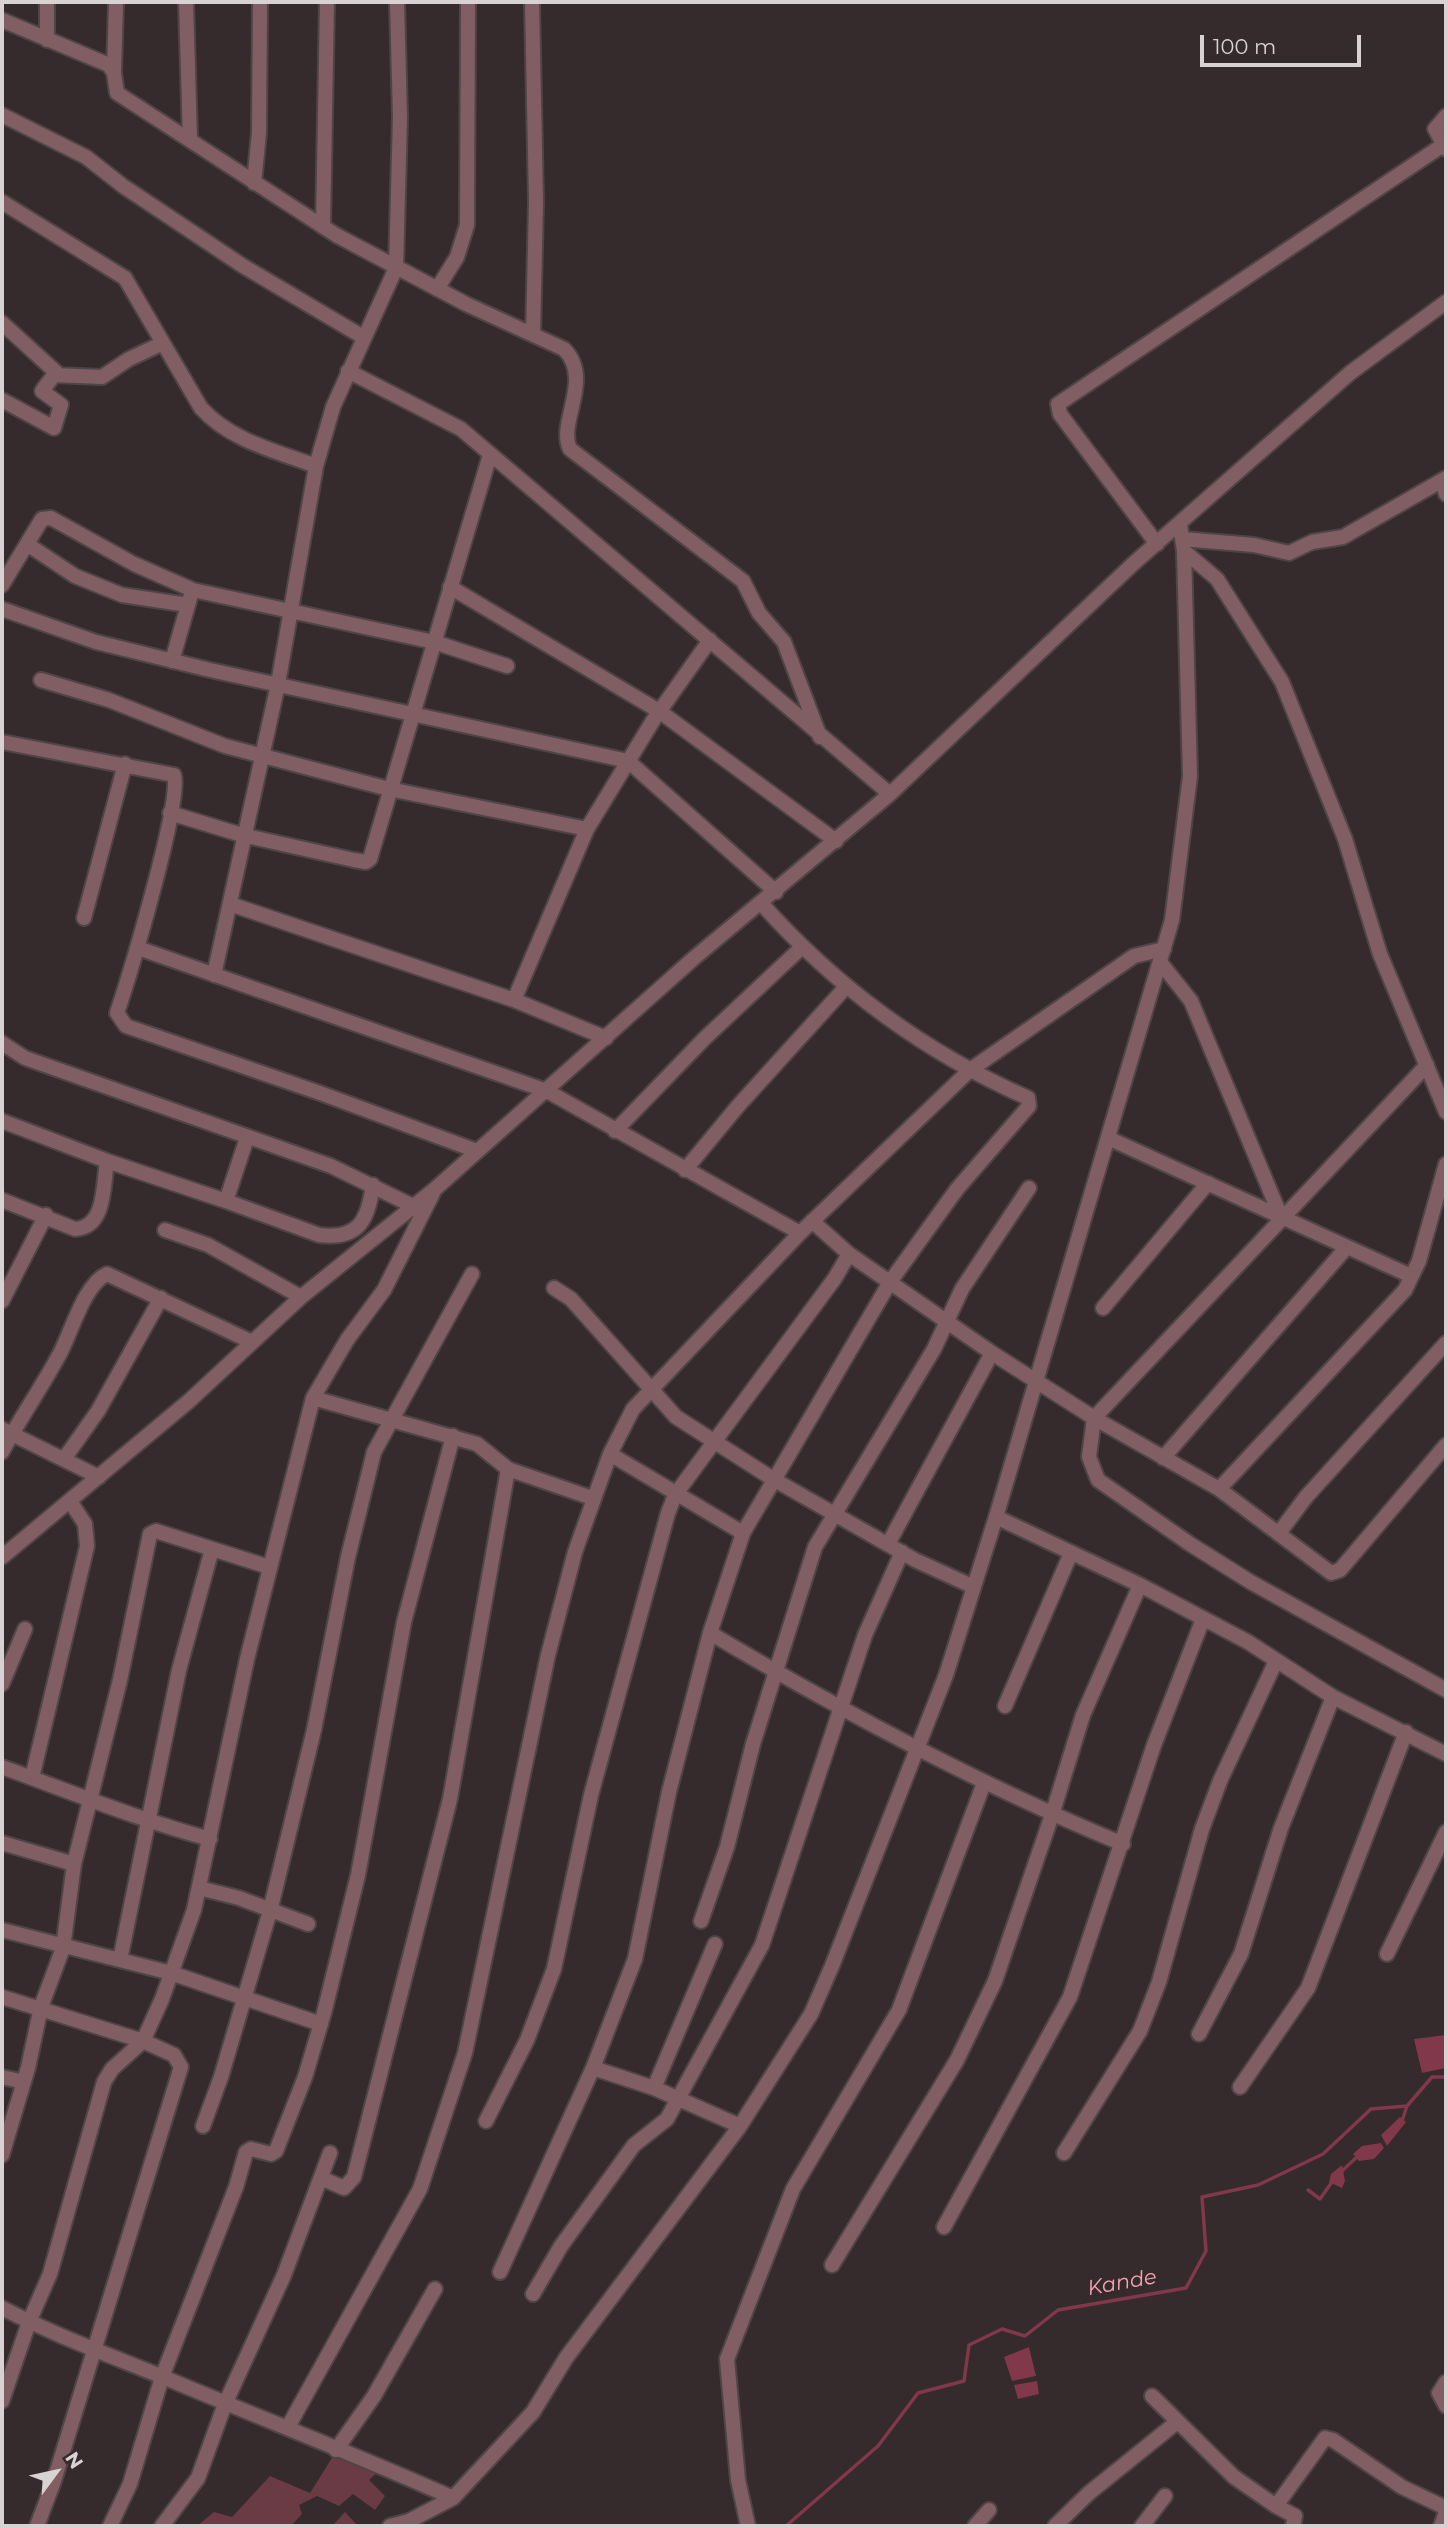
<!DOCTYPE html>
<html>
<head>
<meta charset="utf-8">
<style>
	body { margin:0 }
	#map { position:relative; width:1448px; height:2528px; overflow:hidden; background:#352a2c; font-family:Montserrat,sans-serif }
	canvas { display:block }
	.frame { position:absolute; inset:0; border:4px solid #d9d2d3; pointer-events:none }
	.north { position:absolute; left:21px; top:2437px; width:70px; height:70px; -webkit-text-stroke:5px #352a2c; paint-order:stroke; rotate:57deg; font-size:19px; font-weight:700; line-height:28px; text-align:center; color:#d9d2d3 }
	.north::after { content:''; display:block; margin:auto; width:24px; height:32px; background:#d9d2d3; clip-path:polygon(50% 0,100% 100%,50% 72%,0 100%) }
	.scale { position:absolute; left:1200px; top:35px; width:161px; height:32px; box-sizing:border-box; border:4px solid #d9d2d3; border-top:0; padding-left:9px; font-size:21px; line-height:24px; white-space:nowrap; color:#d9d2d3; -webkit-text-stroke:5px #352a2c; paint-order:stroke }
</style>
</head>
<body>
<div id="map">
<canvas width="1448" height="2528"></canvas>
<div class="frame"></div>
<div class="north">N</div>
<div class="scale">100 m</div>
</div>
<script>
const g = document.querySelector('canvas').getContext('2d');
g.lineJoin = 'round';
function fill(path, color) { g.fillStyle = color; g.fill(path, 'evenodd'); }
function trace(path, color, width, dash) { g.strokeStyle = color; g.lineWidth = width; g.lineCap = dash ? 'butt' : 'round'; g.setLineDash(dash || []); g.stroke(path); }
function write(font, color, halo, rows, align = 'center') {
  g.font = font + ' Montserrat,sans-serif'; g.lineWidth = 5; g.setLineDash([]); g.textBaseline = 'middle'; g.strokeStyle = halo; g.fillStyle = color; for (const [text, x, y, turn = 0] of rows) {
    g.save(); g.translate(x, y); g.rotate((+turn || 0) * Math.PI / 180); g.textAlign = isNaN(turn) ? turn : align; if (halo) g.strokeText(text, 0, 0); g.fillText(text, 0, 0); g.restore();
  }
}
fill(new Path2D(`
	M335 2453 382 2468 369 2480 385 2496 375 2510 353 2494 339 2506 317 2496 299 2505 302 2514 291 2526H197L214 2512 232 2517 270 2476 310 2493Z
	M345 2512 358 2526H332Z`), '#6a3b45');
fill(new Path2D(`
	M1446 2035V2068L1422 2073 1414 2039Z
	M1400 2117 1406 2122 1387 2146 1381 2135Z
	M1381 2143 1384 2148 1374 2159 1359 2161 1353 2154 1362 2146Z
	M1342 2165 1345 2181 1342 2188 1329 2182 1331 2174Z
	M1029 2347 1036 2376 1012 2381 1004 2357Z
	M1037 2381 1039 2394 1018 2399 1014 2385Z`), '#80384a');
trace(new Path2D(`
	M1402 2121 1407 2106
	M1342 2171 1359 2155
	M1320 2199 1308 2190 1320 2199 1334 2179
	M786 2526 878 2446 918 2393 964 2381 969 2345 1002 2329 1025 2336 1058 2310 1186 2288 1206 2251 1202 2197 1258 2185 1323 2154 1371 2109 1407 2106 1432 2077H1446`), '#80384a', 3.5);
const minor = new Path2D(`
	M186 2 190 139
	M532 2 536 202 533 335
	M2 20 109 65 114 73 117 93 336 235 466 304 564 349C594 379 557 423 570 449L743 581 759 613 784 642 820 737
	M47 40V2
	M114 72 116 2
	M2 115 86 157 123 186 243 266 363 337
	M1446 116 1435 129 1446 149
	M254 183 259 133 260 2
	M2 202 125 278 201 408C231 441 276 451 316 466
	M323 227 327 2
	M437 289 457 257 467 225 468 2
	M2 323 58 374
	M348 371 461 429 890 794
	M2 400 54 428 61 405 42 391 54 375 102 377 129 359 163 343
	M1442 481 1446 494
	M1182 539 1254 545 1289 553 1312 542 1343 537 1446 478
	M27 544 75 576 122 595 188 605
	M1157 544 1060 414 1058 404 1443 145
	M1184 551 1217 579 1282 682 1345 839 1380 954 1446 1112
	M2 585 42 519 51 518 134 564 193 590 434 642 507 666
	M450 587 659 711 836 841
	M2 609 96 642 210 670 628 761 776 892
	M172 661 190 598
	M41 680 109 700 225 746 389 789 587 829
	M2 742 174 775C182 802 129 977 117 1013L126 1026 320 1093 477 1151
	M170 813 242 835 354 860 366 862 370 859 490 455
	M230 904 514 1000 606 1038
	M84 918 125 764
	M138 948 547 1091 800 1233
	M1160 962 1191 1001 1281 1217
	M214 975 278 684 316 466 333 407 396 268 400 117 397 2
	M514 1000 587 829 654 719 710 640
	M2 1043 25 1058 331 1166 413 1206
	M1427 1065 1094 1418 1089 1457 1098 1480 1190 1544 1249 1581 1446 1690
	M2 1121 107 1161 226 1201 247 1138
	M615 1131 705 1038 801 948
	M1108 1138 1411 1276
	M685 1170 738 1106 845 988
	M2 1200 75 1229C106 1227 103 1186 107 1161
	M226 1201 319 1235C359 1240 368 1220 373 1185
	M812 1221 849 1254 992 1353 1094 1418 1219 1489 1331 1573 1340 1570 1446 1445
	M165 1230 208 1245 301 1297
	M554 1288 571 1299 676 1417 773 1479 915 1560 974 1587
	M2 1301 46 1215
	M1103 1308 1208 1183
	M313 1398 477 1444 508 1469 592 1498
	M2 1429 99 1477
	M2 1452C19 1420 40 1390 58 1357 71 1335 83 1285 107 1274L252 1342
	M610 1454 743 1533
	M1163 1458 1347 1247
	M64 1459 98 1411 161 1298
	M1219 1489 1405 1290 1419 1261 1446 1164
	M996 1517 1140 1585 1248 1642 1333 1697 1446 1754
	M1279 1533 1306 1497 1446 1343
	M888 1544 992 1353
	M2 1557 189 1401 301 1297 435 1189 694 958 890 794 1134 563 1350 373 1446 302
	M710 1633C843 1712 980 1785 1123 1844
	M2 1684 25 1629
	M1005 1706 1071 1553
	M2 1767C71 1792 139 1820 210 1839
	M32 1778 87 1546 85 1524 70 1501
	M2 1843 74 1864
	M199 1888 239 1898 308 1924
	M701 1921 727 1847 753 1744 815 1547 934 1349 962 1289 1029 1188
	M2 1930 171 1973 321 2024
	M1387 1954 1446 1832
	M120 1960 179 1670 212 1549
	M2 1997 143 2041 174 2055 181 2067 54 2481 37 2526
	M1199 2034 1241 1954 1281 1828 1333 1697
	M593 2068 654 2088 740 2126
	M2 2077 24 2082
	M1240 2087 1308 1988 1406 1732
	M654 2088 715 1944
	M486 2121 527 2040 554 1969 591 1795 668 1513 675 1495 835 1278 849 1254
	M203 2126 221 2077 270 1911 314 1730 348 1557 374 1452 472 1274
	M1064 2153 1140 2031 1159 1982 1202 1829 1220 1781 1276 1661
	M2 2155 28 2068 41 2007 63 1948 74 1864 120 1680 150 1534 156 1531 269 1567
	M321 2178 344 2188 354 2177 450 1799 508 1469
	M944 2227 1070 1997 1154 1745 1203 1619
	M832 2265 957 2060 995 1981 1052 1815 1083 1715 1140 1585
	M500 2272 593 2068 635 1959 669 1792 710 1633 743 1533 890 1282 957 1189 1029 1106 1028 1098C926 1053 835 986 761 903
	M533 2294 561 2246 634 2145 667 2119 762 1945 865 1635 902 1552
	M2 2308C54 2335 109 2355 163 2377 260 2418 357 2455 453 2498
	M1446 2382 1439 2393 1446 2406
	M1152 2396 1234 2477 1276 2506 1325 2438 1333 2440 1402 2487 1446 2508
	M2 2401 29 2322 50 2274 104 2082 112 2069 143 2041 162 1999 194 1910 247 1659 313 1398 347 1340 384 1290 433 1193
	M288 2427 420 2189 465 2053 548 1655 575 1552 610 1454 633 1409 800 1233 970 1070 1134 956 1164 949
	M336 2450 374 2396 435 2289
	M1276 2506 1295 2516 1293 2526
	M110 2526 130 2484 162 2377 236 2187 246 2152 251 2149 271 2154 276 2151 305 2077 324 2013 358 1875 404 1622 453 1436
	M162 2526 198 2478 225 2404 284 2275 330 2153
	M390 2526 409 2521 453 2498 533 2412 566 2358 740 2126 811 2014 832 1966 946 1675 996 1517 1172 920 1190 776 1184 551 1180 525
	M748 2526 738 2480 727 2359 793 2189 899 2010 984 1783
	M975 2526 989 2510
	M1055 2526 1089 2493 1177 2422
	M1142 2526 1165 2496
	M1441 2526 1446 2512`);
trace(minor, '#4f4547', 18);
trace(minor, '#805e64', 14);
write('italic 21px', '#f8a2b4', '#352a2c', [
	["Kande",1122,2283,-10]
]);
</script>
</body>
</html>
